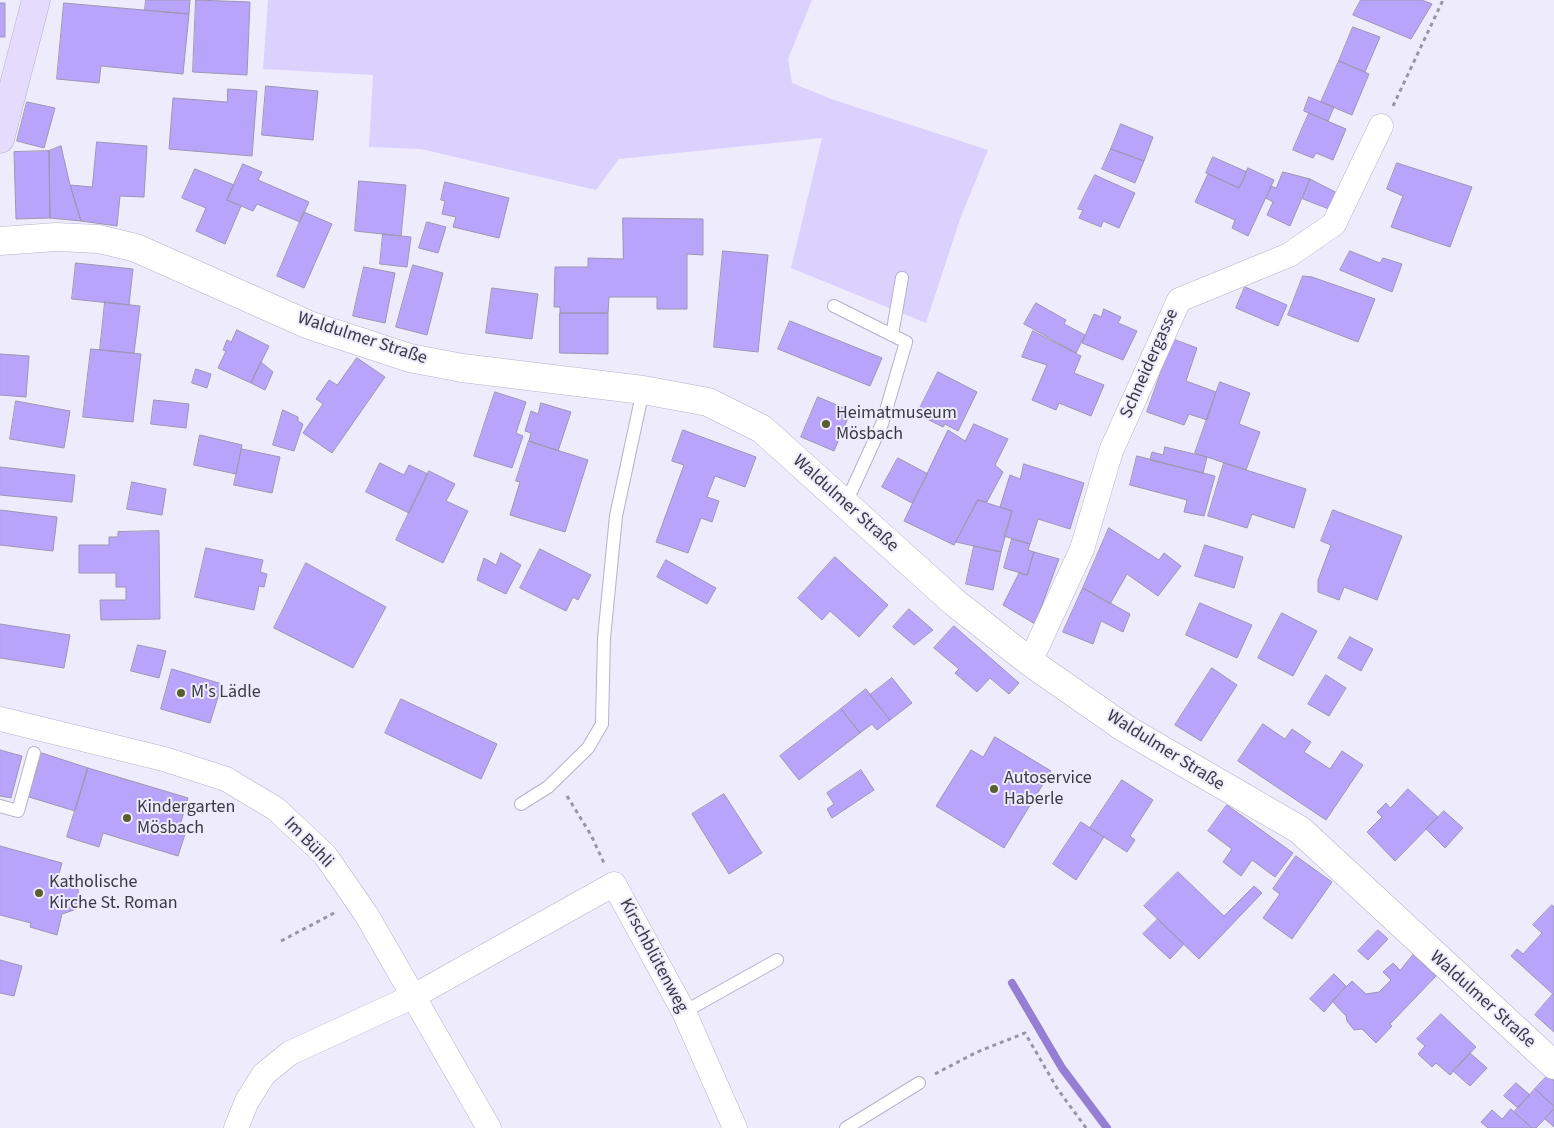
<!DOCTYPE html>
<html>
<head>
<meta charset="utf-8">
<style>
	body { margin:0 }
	canvas { display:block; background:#eeebfc }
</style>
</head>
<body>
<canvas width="1554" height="1128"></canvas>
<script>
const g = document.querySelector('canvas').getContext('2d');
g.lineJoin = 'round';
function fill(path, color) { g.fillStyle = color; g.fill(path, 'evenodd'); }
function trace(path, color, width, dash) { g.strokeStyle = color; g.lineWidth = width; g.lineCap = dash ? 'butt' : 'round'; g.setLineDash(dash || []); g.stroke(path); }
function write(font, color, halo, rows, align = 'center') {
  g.font = font + ' "Source Sans 3",sans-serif'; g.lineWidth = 4; g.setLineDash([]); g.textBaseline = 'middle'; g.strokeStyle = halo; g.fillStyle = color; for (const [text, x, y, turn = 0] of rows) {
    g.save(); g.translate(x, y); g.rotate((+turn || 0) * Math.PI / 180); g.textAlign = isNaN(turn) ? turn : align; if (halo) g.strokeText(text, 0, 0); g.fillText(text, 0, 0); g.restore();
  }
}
fill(new Path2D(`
	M268 0H812L788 59 792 83 834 100 988 150 960 219 926 323 791 268 822 138 619 159 596 190 421 149 369 147 373 75 263 69Z`), '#dad1fe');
trace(new Path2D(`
	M1012 983 1062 1068 1107 1128`), '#957fd4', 8);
const building = new Path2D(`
	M146 0H190L189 14 145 10Z
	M196 0 250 2 247 75 193 72Z
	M1361 0H1422L1432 4 1411 39 1353 15Z
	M0 3H5V37H0Z
	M64 3 189 14 183 74 101 66 99 83 57 79Z
	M1353 27 1380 37 1365 72 1339 61Z
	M1339 61 1369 74 1352 115 1321 102Z
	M266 86 318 91 313 140 262 135Z
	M228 89 257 91 252 156 169 149 173 98 227 102Z
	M1309 97 1334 107 1328 121 1304 111Z
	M27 102 55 108 44 148 17 141Z
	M1309 113 1346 129 1333 160 1316 153 1313 158 1293 150Z
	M1121 124 1153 137 1144 161 1111 149Z
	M97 142 147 146 144 197 120 196 117 226 81 221 70 185 92 187Z
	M61 146 70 185 81 221 50 218 49 151Z
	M1111 149 1144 161 1135 183 1102 169Z
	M49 151 50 218 16 219 14 152Z
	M1213 157 1247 172 1239 188 1206 173Z
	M1397 163 1472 187 1450 247 1391 227 1403 196 1387 189Z
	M243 164 262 172 258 180 309 202 300 222 257 204 253 211 227 200Z
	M1248 168 1274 180 1248 236 1232 228 1235 220 1195 202 1208 174 1239 188Z
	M195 169 234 185 227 200 241 206 225 244 196 231 206 208 182 198Z
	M1283 172 1310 179 1290 226 1267 215 1273 202 1266 198 1271 186 1276 188Z
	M1095 175 1135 193 1119 228 1103 221 1101 227 1079 218 1083 210 1078 209Z
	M1310 179 1343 196 1334 211 1303 199Z
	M359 181 406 185 401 236 355 231Z
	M445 182 509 198 499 238 453 227 456 217 442 214 445 201 441 200Z
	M304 212 332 224 304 288 277 276Z
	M623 218 703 219V255L687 254V309H657V297H609L608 313H560V307H554L555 267H588V258L623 259Z
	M427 222 446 227 438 253 419 248Z
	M383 234 411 237 407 267 380 264Z
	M723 251 768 255 758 352 714 347Z
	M1350 251 1380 263 1383 258 1402 264 1392 292 1340 270Z
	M76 263 133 269 129 305 72 299Z
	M413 265 443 273 427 335 396 327Z
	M364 267 395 273 385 323 353 316Z
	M1303 276 1312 277 1375 299 1358 342 1288 315Z
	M1245 287 1287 305 1278 326 1236 308Z
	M492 288 538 294 532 339 486 333Z
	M105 302 140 306 134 353 100 350Z
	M1036 303 1066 320 1064 324 1085 335 1076 353 1024 324Z
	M1104 309 1121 317 1118 323 1137 331 1123 360 1082 343 1094 314 1101 317Z
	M560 313H608V354L560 353Z
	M790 321 882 358 870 386 778 349Z
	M237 330 269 346 251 383 218 368 226 351 223 350 227 340 231 342Z
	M1033 331 1081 356 1074 373 1104 385 1091 416 1059 403 1056 410 1032 400 1047 365 1022 357Z
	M1173 339 1197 348 1186 381 1216 392 1207 420 1189 414 1184 425 1147 412Z
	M91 349 141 354 133 422 83 417Z
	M0 354 29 356 26 397 0 395Z
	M357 358 385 377 332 453 303 433 323 404 316 399 329 380 337 385Z
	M261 362 273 372 265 390 251 383Z
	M196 369 211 374 207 388 192 383Z
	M938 372 977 392 958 431 945 424 943 427 917 414Z
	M1220 382 1250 393 1239 424 1260 432 1246 470 1195 453Z
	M495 392 526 402 516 433 523 436 512 468 474 456Z
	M818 397 851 411 834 451 801 437Z
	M154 400 189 404 186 428 151 424Z
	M16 401 70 411 64 448 10 439Z
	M541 403 571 412 558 451 529 441 531 433 525 431 531 411 538 414Z
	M283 410 298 417V421L303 424 294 451 273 445Z
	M974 424 1008 439 995 465 1003 472 987 502 978 500 954 545 904 521 948 430 965 441Z
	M683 430 756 457 745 487 715 476 707 497 719 501 712 522 701 518 688 553 656 542 684 465 672 461Z
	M200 435 242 445 236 474 194 465Z
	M529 441 588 460 565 532 510 515 520 482 516 481Z
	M1165 447 1207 457 1203 473 1150 460 1152 452 1163 455Z
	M242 449 280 457 272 493 234 485Z
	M1137 456 1215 476 1204 516 1184 512 1187 500 1130 485Z
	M898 458 928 474 912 503 882 487Z
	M380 463 404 475 409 465 428 474 409 513 366 492Z
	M1224 463 1306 489 1294 528 1252 514 1247 528 1208 516Z
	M1024 464 1084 483 1070 529 1038 519 1030 544 1004 536 1012 511 1000 507 1010 475 1020 479Z
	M0 467 75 475 72 502 0 495Z
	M429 471 455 484 446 501 468 511 443 563 396 540Z
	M132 482 166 489 162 515 127 509Z
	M978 500 1012 511 1001 552 956 542Z
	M0 510 57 517 53 551 0 545Z
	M1333 510 1402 536 1377 600 1344 587 1339 600 1318 592V580L1331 545 1321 541Z
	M1109 528 1159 560 1164 553 1181 566 1158 596 1127 574 1110 604 1083 588Z
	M159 531 160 619 101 620 100 600H126V587H116V573H79V545H109V537H118V532Z
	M1012 539 1030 544 1028 550 1034 552 1027 575 1004 568Z
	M1205 545 1243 557 1234 588 1195 576Z
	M974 546 1001 552 993 590 966 584Z
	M206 548 263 560 260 572 267 574 264 587 259 586 254 610 195 597Z
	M540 549 591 575 578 600 573 597 566 611 520 588Z
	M1034 552 1059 559 1035 624 1003 605 1019 573 1027 575Z
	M501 553 521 565 506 594 477 580 484 558 496 565Z
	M835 557 888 605 859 637 830 611 822 620 798 598Z
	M666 560 716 588 707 604 657 577Z
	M306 563 386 607 353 668 274 628Z
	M1083 588 1130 614 1123 632 1101 621 1093 644 1063 632Z
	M1200 603 1252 625 1237 658 1186 635Z
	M909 609 933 630 914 645 893 627Z
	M1282 613 1317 631 1293 676 1258 658Z
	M0 624 70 635 64 668 0 658Z
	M954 626 1019 683 1009 694 990 678 977 692 955 673 959 669 934 648Z
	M1350 637 1373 649 1361 671 1338 658Z
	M138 645 166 651 159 678 131 671Z
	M1212 668 1237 685 1201 741 1175 725Z
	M172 669 222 684 210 723 161 709Z
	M1326 675 1346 688 1329 716 1308 704Z
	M892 678 912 703 890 720 870 695Z
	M866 689 890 720 877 730 872 724 860 733 841 709Z
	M401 699 497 744 481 779 385 733Z
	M841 709 860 733 799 780 780 756Z
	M1263 724 1285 739 1292 729 1311 742 1304 752 1330 769 1342 751 1363 765 1326 820 1238 761Z
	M995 737 1051 771 1004 848 936 806 971 750 983 757Z
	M0 750 22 756 11 798 0 796Z
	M42 753 88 768 75 811 29 797Z
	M88 768 188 798 180 825 187 828 178 856 103 833 99 847 67 837Z
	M861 770 874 790 832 818 827 809 834 804 827 793Z
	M1122 780 1153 800 1130 836 1135 840 1127 852 1090 828Z
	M1408 789 1438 817 1395 861 1367 832 1382 817 1377 812 1386 803 1390 808Z
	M724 794 762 853 729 874 692 814Z
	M1227 805 1293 853 1275 877 1252 860 1241 876 1223 862 1232 849 1208 831Z
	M1444 811 1463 828 1445 848 1426 829Z
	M1081 822 1104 837 1076 880 1053 864Z
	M0 846 62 863 57 881 78 889 79 897 74 910 62 914 57 935 30 927 31 923 0 915Z
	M1296 856 1332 882 1292 939 1263 918 1280 894 1273 889Z
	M1178 872 1224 916 1254 886 1262 893 1199 959 1144 906Z
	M1552 905 1554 907V995L1511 956 1517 949 1523 954 1542 933 1533 925Z
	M1158 919 1184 944 1170 959 1143 934Z
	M1378 930 1388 939 1368 960 1358 951Z
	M1413 955 1436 976 1390 1024 1392 1026 1376 1043 1362 1029 1354 1030 1347 1021 1346 1016 1332 1001 1352 981 1366 994 1379 992 1391 980 1383 972 1393 963 1400 970Z
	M0 960 22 966 14 996 0 993Z
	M1334 974 1346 986 1324 1012 1310 999Z
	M1553 994 1554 995V1032L1535 1015Z
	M1441 1014 1476 1047 1450 1075 1436 1063 1432 1067 1418 1054 1425 1046 1417 1039Z
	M1470 1053 1487 1068 1470 1086 1453 1071Z
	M1548 1075 1554 1081V1106L1535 1089Z
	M1516 1083 1530 1095 1518 1108 1504 1096Z
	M1535 1089 1554 1106V1109L1536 1128H1532L1514 1112Z
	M1511 1109 1532 1128H1488L1481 1122 1492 1110 1502 1119Z
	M1554 1109V1127L1545 1119Z`);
fill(building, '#b9a4fc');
trace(building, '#9c97b1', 1);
const service = new Path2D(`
	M834 306 906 342 882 424 845 505
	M892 335 902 278
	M521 804 548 787 588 748 602 724 604 638 616 516 643 390
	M0 806 18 811 34 753
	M684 1012 777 960
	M846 1128 919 1083`);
const minor = new Path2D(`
	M1030 662 1082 549 1111 451 1179 300 1289 255 1334 224 1381 126
	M0 719 164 759 226 779 276 809 325 855 366 914 489 1128
	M236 1128 247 1101 264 1074 290 1053 414 996 614 884 684 1012 735 1128`);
const tertiary = new Path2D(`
	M0 241 56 237 99 239 136 248 309 325 410 358 462 368 643 390 708 402 762 429 954 602 1030 662 1126 729 1300 830 1554 1065`);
const secondary = new Path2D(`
	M0 139 36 0`);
trace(service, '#b6b1cb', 14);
trace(minor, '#b6b1cb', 25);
trace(tertiary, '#b6b1cb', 29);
trace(secondary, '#b6b1cb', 29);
trace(new Path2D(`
	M1393 106 1443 0
	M567 796 591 835 604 863
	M281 941 336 912
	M935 1074 977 1052 1025 1033 1057 1088 1086 1128`), '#9996a4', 3, [4, 4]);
trace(service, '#fff', 12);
trace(minor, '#fff', 24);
trace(tertiary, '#fff', 28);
trace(secondary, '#e5dcfd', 28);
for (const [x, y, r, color] of [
	[826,424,5,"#585e2c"],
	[181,693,5,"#585e2c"],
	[994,789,5,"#585e2c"],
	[127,818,5,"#585e2c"],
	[39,893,5,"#585e2c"]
]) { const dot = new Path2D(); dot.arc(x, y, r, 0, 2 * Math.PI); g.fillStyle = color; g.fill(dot); trace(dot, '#eeebfc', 2); }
write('18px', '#3b3943', '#eeebfc', [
	["Waldulmer Straße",362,339,18],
	["Schneidergasse",1150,364,-66],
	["Waldulmer Straße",845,504,42],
	["Waldulmer Straße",1165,751,32],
	["Im Bühli",308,843,46],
	["Kirschblütenweg",653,956,62],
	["Waldulmer Straße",1482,1000,42]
]);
write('18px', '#3b3943', '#eeebfc', [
	["Heimatmuseum",836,414],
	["Mösbach",836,435],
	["M's Lädle",191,693],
	["Autoservice",1004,779],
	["Haberle",1004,800],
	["Kindergarten",137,808],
	["Mösbach",137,829],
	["Katholische",49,883],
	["Kirche St. Roman",49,904]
], 'left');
</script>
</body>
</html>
